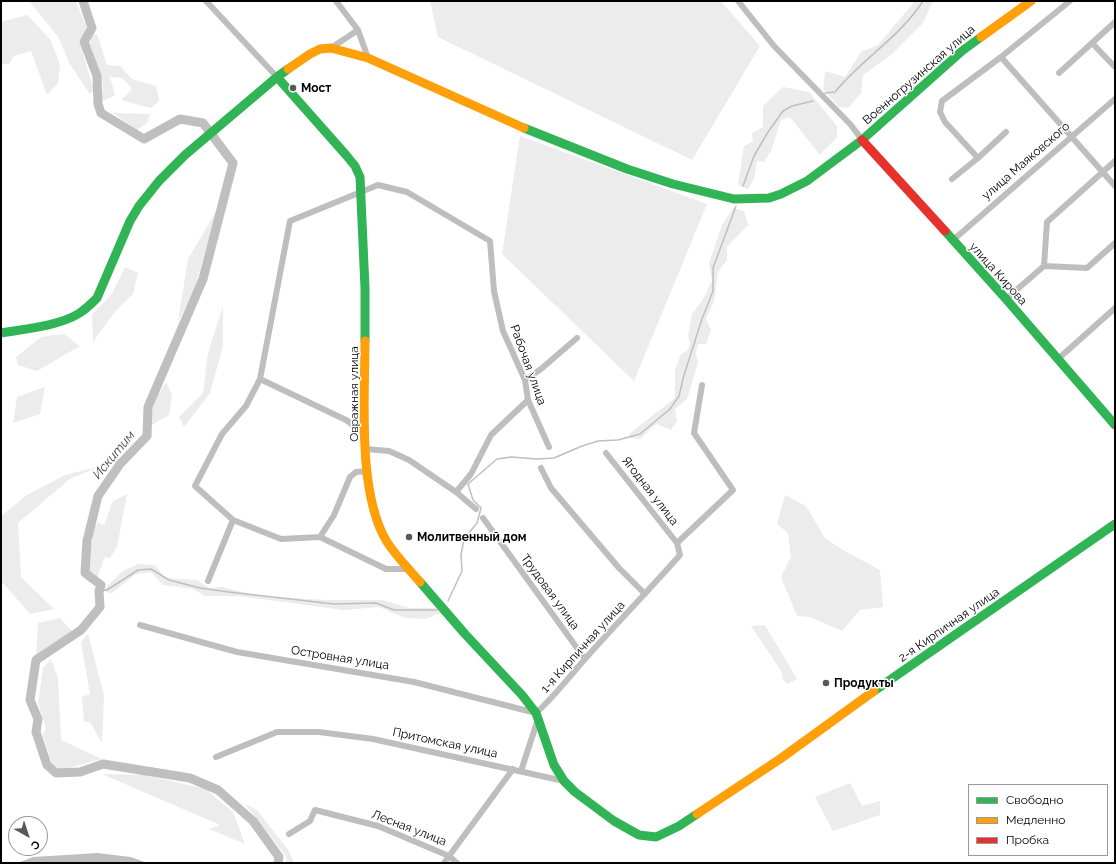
<!DOCTYPE html>
<html>
<head>
<meta charset="utf-8">
<style>
	body { margin:0 }
	#map { position:relative; width:1116px; height:864px; overflow:hidden; background:#fff; font-family:Raleway,sans-serif }
	canvas { display:block }
	.frame { position:absolute; inset:0; border:2px solid #000; pointer-events:none }
	.legend { position:absolute; left:968px; top:784px; width:140px; height:72px; box-sizing:border-box; background:#fff; border:1px solid #999; margin:0; padding:5px 7px; list-style:none; font-size:12px; color:#000 }
	.legend li { display:flex; align-items:center; gap:8px; height:20px }
	.legend b { width:20px; border:1px solid #999 }
	.north { position:absolute; left:8px; top:816px; width:40px; height:40px; box-sizing:border-box; background:#fff; border:1px solid #999; border-radius:50%; rotate:141deg; font-size:11px; font-weight:700; line-height:16px; text-align:center; color:#000 }
	.north::after { content:''; display:block; margin:auto; width:14px; height:18px; background:#595959; clip-path:polygon(50% 0,100% 100%,50% 72%,0 100%) }
</style>
</head>
<body>
<div id="map">
<canvas width="1116" height="864"></canvas>
<div class="frame"></div>
<ul class="legend">
<li><b style="height:5px;background:#30b455"></b>Свободно</li>
<li><b style="height:5px;background:#ff9f0a"></b>Медленно</li>
<li><b style="height:5px;background:#e5322d"></b>Пробка</li>
</ul>
<div class="north">С</div>
</div>
<script>
const g = document.querySelector('canvas').getContext('2d');
g.lineJoin = 'round';
function fill(path, color) { g.fillStyle = color; g.fill(path, 'evenodd'); }
function trace(path, color, width, dash) { g.strokeStyle = color; g.lineWidth = width; g.lineCap = dash ? 'butt' : 'round'; g.setLineDash(dash || []); g.stroke(path); }
function write(font, color, halo, rows, align = 'center') {
  g.font = font + ' Raleway,sans-serif'; g.lineWidth = 3; g.setLineDash([]); g.textBaseline = 'middle'; g.strokeStyle = halo; g.fillStyle = color; for (const [text, x, y, turn = 0] of rows) {
    g.save(); g.translate(x, y); g.rotate((+turn || 0) * Math.PI / 180); g.textAlign = isNaN(turn) ? turn : align; if (halo) g.strokeText(text, 0, 0); g.fillText(text, 0, 0); g.restore();
  }
}
fill(new Path2D(`
	M29 1H76L87 29 79 41 94 90 90 94 69 63 59 38Z
	M430 1H721L760 46 692 160 438 37Z
	M915 1H933L923 23 892 54 863 75 861 93 848 108 839 107 823 89 825 71 845 77 861 52 878 45Z
	M27 15 50 39 60 65 58 83 47 95 31 51 14 56 9 64H1V22Z
	M97 34 107 65 120 66 132 79 156 86 159 101 151 108 121 100 132 89 122 78 110 77 115 95 101 102 103 84 89 47 92 36Z
	M783 87 809 92 837 126V137L820 155 790 117 781 120 771 151 764 162 757 161 754 179 748 189 738 185 744 146 753 141 752 133 763 127V106Z
	M113 113 150 114 147 123 137 130Z
	M520 136 707 204 634 381 502 254Z
	M733 208 744 211 748 225 727 247V260L718 272 714 301 706 319 711 330 706 344H698L696 353 698 363 687 399 675 409 677 421 671 430 656 424 640 439 631 438 629 434 675 398V370L681 354 687 351 690 344 688 336 692 314 702 301 712 281 709 263 722 225Z
	M217 210 194 291 178 321 188 259Z
	M125 267 138 273 133 294 114 313 93 342 92 314 112 294Z
	M223 306V346L210 393 184 427 179 417 203 393 208 353Z
	M64 334 80 346 37 371 18 365 16 357 41 337Z
	M166 382 172 395 169 415 150 426 154 402Z
	M45 387 40 414 13 423 17 397Z
	M102 466 71 478 18 523 21 577 54 609 30 614 1 581V516L27 495 65 475Z
	M127 494 117 547 110 558 105 557 97 578 88 570 89 549 93 540 91 531 98 522 104 525 113 501Z
	M785 495 806 506 825 538 843 550 880 570 883 607 860 610 842 631 810 617 797 616 781 577 791 557 788 533 777 524Z
	M138 564 155 565 165 578 197 580 209 588 222 587 260 596 326 600H383L409 608H436L441 613 425 619 405 618 379 607 343 610 239 596H205L193 589 163 585 151 572 136 574 111 594 103 590 123 571Z
	M60 618 73 632 36 656 38 623Z
	M765 625 797 679 787 684 782 678V672L751 626Z
	M88 634 104 695 102 743 90 722H84L82 697 90 694 81 642Z
	M51 659 58 678 61 740 102 759 61 770 52 764 43 736 46 728 38 703 43 668Z
	M102 774 145 775 205 789 233 812 245 844 209 829 220 825Z
	M850 783 862 806 880 801V815L833 831 815 797Z
	M245 804 257 810 289 851 294 863H287L286 856Z`), '#ececec');
fill(new Path2D(`
	M97 853 131 857 147 863H17L33 857Z`), '#bfbfbf');
trace(new Path2D(`
	M825 93 835 92C862 59 900 37 923 1
	M743 186 754 156 768 132 783 111 792 106 813 101
	M99 591 107 590 138 570 151 569 169 580 200 588 229 592 334 604 376 603 394 610H437
	M448 601 462 571 461 555 464 539 477 523 481 508 473 500 468 484 497 459 511 457 537 459 554 458 582 446 598 441 618 440 640 434 670 409 679 396 684 375 702 319 713 291V268L736 206`), '#bfbfbf', 1.5);
trace(new Path2D(`
	M83 1 92 28 84 42 97 76 98 104 101 113 144 139 180 119 203 123 233 163 203 279 148 407 147 436 120 464 98 496 87 541 85 573 101 585 99 591 100 607 81 630 36 660 30 700 38 719 36 732 47 765 56 773 80 772 103 764 190 778 218 790 253 821 279 857 278 863`), '#bfbfbf', 9);
trace(new Path2D(`
	M206 1 277 77
	M336 1 358 30 368 58
	M738 1 774 46 851 125 862 140
	M1092 43 1115 67
	M331 48 358 30
	M1001 57 1115 186
	M1059 73 1115 22
	M978 158 945 122 940 112 942 101 1001 57 1070 1
	M952 179 978 158 1006 132
	M952 241 1115 99
	M1044 266 1087 268 1115 243
	M1006 299 1044 266 1047 222 1115 161
	M1058 359 1115 308
	M260 379 346 420 365 434
	M525 380 541 369 577 338
	M366 449 389 451 409 460 456 492 476 509
	M541 468 551 488 619 568 645 594
	M456 492 471 474 491 435 528 400
	M483 518 585 659
	M320 537 334 515 350 477 356 472 367 471
	M677 543 733 490 694 433 702 385
	M409 569H386L320 537 281 539 233 520 195 486 222 434 246 406 260 379 290 221 378 185 407 192 490 241 494 291 503 331 525 380 528 400 549 447
	M208 581 233 520
	M140 625 237 652 414 682 536 713C554 697 569 677 585 659 616 624 649 590 680 555L677 543 606 453
	M216 757 277 732H319L373 739 564 781
	M521 771 538 719
	M289 834 310 821 315 810 378 826 449 856 457 863
	M444 863 513 769`), '#bebebe', 6);
trace(new Path2D(`
	M277 77 346 155 355 166 360 177 365 288V341
	M524 128 627 169 673 184 734 199 769 198 781 194 807 181 862 140 962 51 981 37
	M945 231 1006 299 1115 425
	M1 333C24 329 58 326 78 314 85 310 91 304 97 298L130 221 139 206 159 181 185 155 277 77 288 69
	M420 582 465 634 522 695 536 713 554 765 564 781 575 792 614 821 639 835 656 837 679 826 697 814
	M874 691 1115 524`), '#30b455', 9);
trace(new Path2D(`
	M981 37 1031 1
	M288 69 310 54 320 49 331 48 368 58 524 128
	M365 341C365 397 357 493 387 542 396 556 409 569 420 582
	M697 814 780 759 874 691`), '#ff9f0a', 9);
trace(new Path2D(`
	M862 140 945 231`), '#e5322d', 9);
for (const [x, y, r, color] of [
	[293,88,4,"#595959"],
	[409,537,4,"#595959"],
	[826,683,4,"#595959"]
]) { const dot = new Path2D(); dot.arc(x, y, r, 0, 2 * Math.PI); g.fillStyle = color; g.fill(dot); trace(dot, '#fff', 1.5); }
write('12px', '#000', '#fff', [
	["Военногрузинская улица",919,75,-41],
	["улица Маяковского",1026,161,-41],
	["улица Кирова",998,274,48],
	["Рабочая улица",528,365,70],
	["Овражная улица",354,394,-90],
	["Ягодная улица",650,491,52],
	["Трудовая улица",550,592,54],
	["2-я Кирпичная улица",949,625,-35],
	["1-я Кирпичная улица",583,647,-48],
	["Островная улица",340,658,9],
	["Притомская улица",445,743,12],
	["Лесная улица",409,828,21]
]);
write('bold 12px', '#000', '#fff', [
	["Мост",301,88],
	["Молитвенный дом",417,537],
	["Продукты",834,683]
], 'left');
write('italic 13px', '#444', '#fff', [
	["Искитим",114,455,-50]
]);
</script>
</body>
</html>
